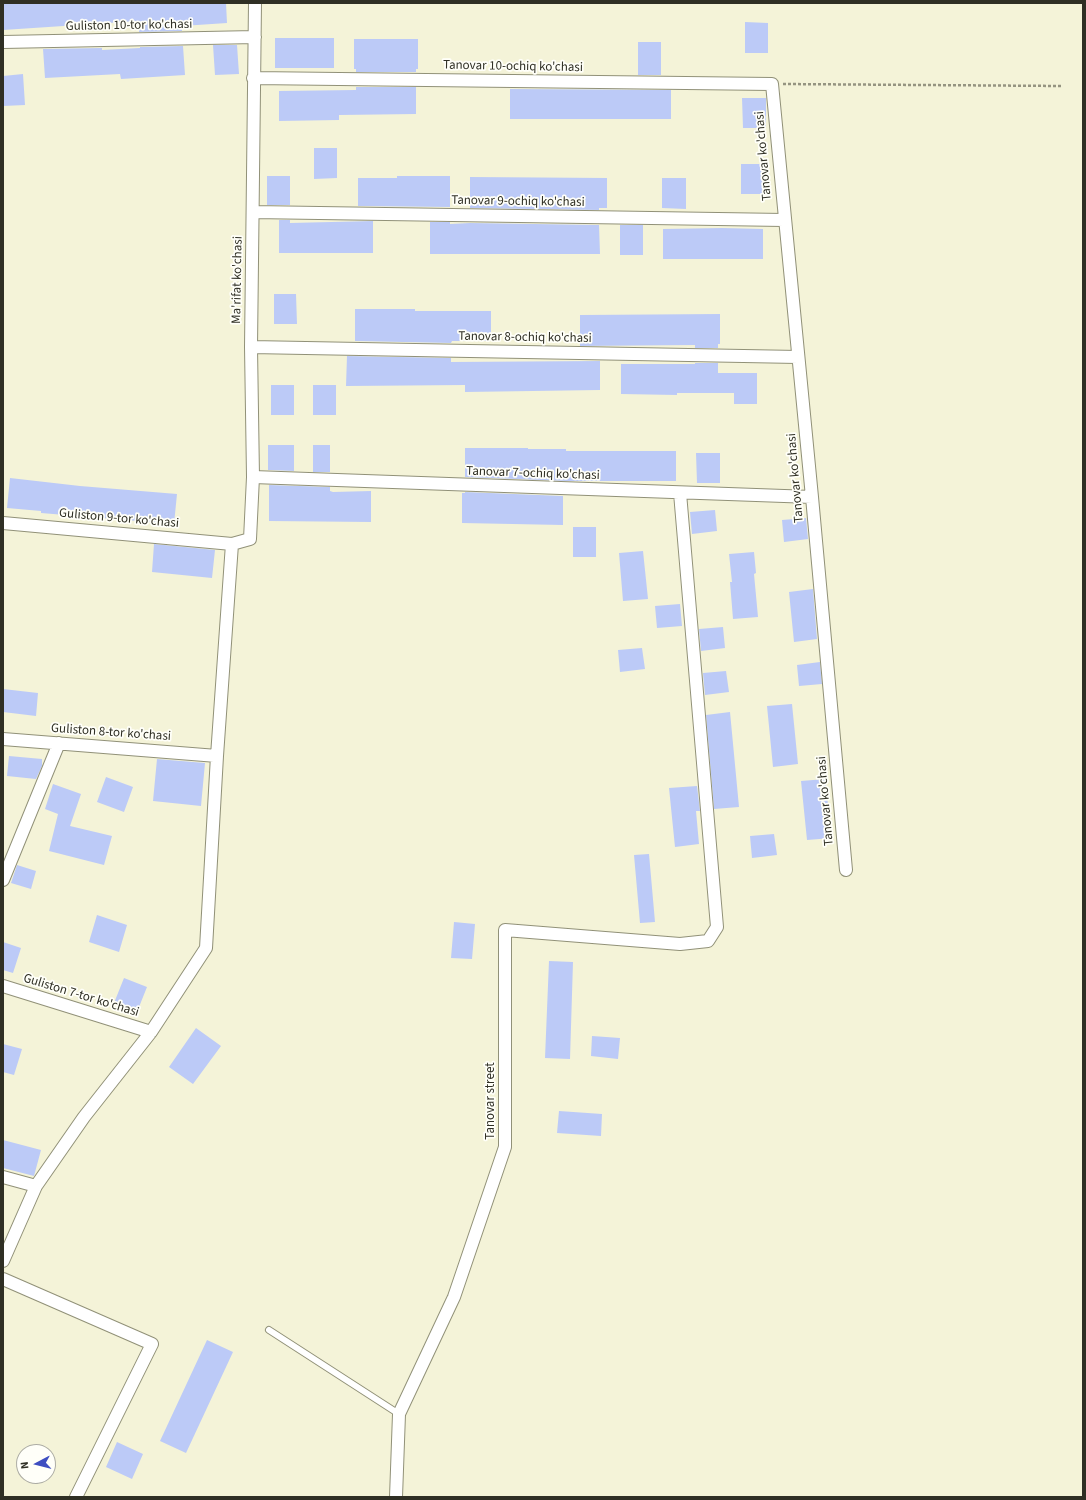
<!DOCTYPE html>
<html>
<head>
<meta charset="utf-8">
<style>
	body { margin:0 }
	#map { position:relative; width:1086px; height:1500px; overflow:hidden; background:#f4f3d8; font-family:"Source Sans 3",sans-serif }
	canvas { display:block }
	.frame { position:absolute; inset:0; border:4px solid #2f2f24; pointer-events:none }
	.north { position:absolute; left:16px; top:1444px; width:40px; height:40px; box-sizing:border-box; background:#fffff9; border:1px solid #acaca4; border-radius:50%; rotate:263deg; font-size:11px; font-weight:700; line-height:16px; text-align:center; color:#2f2f24 }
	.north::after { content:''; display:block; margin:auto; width:14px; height:18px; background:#3e4ec1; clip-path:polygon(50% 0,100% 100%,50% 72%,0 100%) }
</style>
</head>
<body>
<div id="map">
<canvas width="1086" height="1500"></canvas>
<div class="frame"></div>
<div class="north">N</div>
</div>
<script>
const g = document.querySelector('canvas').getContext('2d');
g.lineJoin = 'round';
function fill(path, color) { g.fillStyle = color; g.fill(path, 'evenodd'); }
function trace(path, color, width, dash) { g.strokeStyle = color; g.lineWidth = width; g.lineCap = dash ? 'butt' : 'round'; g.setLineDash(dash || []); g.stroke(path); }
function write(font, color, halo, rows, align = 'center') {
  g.font = font + ' "Source Sans 3",sans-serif'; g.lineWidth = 3.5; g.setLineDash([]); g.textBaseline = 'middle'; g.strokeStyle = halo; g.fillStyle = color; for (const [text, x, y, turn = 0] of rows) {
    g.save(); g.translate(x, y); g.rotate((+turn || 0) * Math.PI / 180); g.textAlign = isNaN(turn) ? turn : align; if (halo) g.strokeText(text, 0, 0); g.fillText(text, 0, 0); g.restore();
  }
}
fill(new Path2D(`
	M3 3H226L227 23 182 26V31L139 32V21L3 30Z
	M745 22 768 23V53H745Z
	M275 38H334V68H275Z
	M354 39H418V69H416V72H356V69H354Z
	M638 42H661V75H638Z
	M213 45H237L239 74 215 75Z
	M183 46 185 75 121 79 120 74 45 78 43 49 102 48V50L140 48V47Z
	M23 74 25 105 3 106V76Z
	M356 87H416V114L339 115V120L279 121V91L356 90Z
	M510 89 671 90V119H510Z
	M742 98H766V128H743Z
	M314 148H337V178L314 179Z
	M741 164H764V194H741Z
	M267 176H290V205H267Z
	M397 176H450V207L358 206V178H397Z
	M470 177 607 178V208H599V210L470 208Z
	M662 178H686V209L662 208Z
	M279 220H290V223L373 221V253H279Z
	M430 222H450V224L470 223 599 225 600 254H430Z
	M620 225H643V255H620Z
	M722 228 763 229V259H663V229Z
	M274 294H296L297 324H274Z
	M355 309H415V311H491V341H452L451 343 355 341Z
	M720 314V344H718V348H695V345L580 346V315Z
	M347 356 451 358V362L600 361V390L465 392V385L346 386Z
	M695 363H718V373H757V404H734V393H677V395L621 394V364H695Z
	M271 385H294V415H271Z
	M313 385H336V415H313Z
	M268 445H294V471L268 470Z
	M313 445H330V472H313Z
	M465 448H528V449H566V451H676V481H567L465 477Z
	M696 453H720V483H697Z
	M10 478 80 486 177 494 174 524 41 513V511L7 508Z
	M269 485 330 487V491L333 492 371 491V522L269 521Z
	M465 492 563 496V525L462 523V493H465Z
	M715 510 717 531 692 534 690 512Z
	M806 518 808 539 784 542 782 520Z
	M573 527H596V557H573Z
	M154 544 215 550 212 578 152 572Z
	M643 551 648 599 623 601 619 553Z
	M754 552 756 573 754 574 758 617 733 619 730 582H732L729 554Z
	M813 589 817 639 794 642 789 592Z
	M680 604 682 626 657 628 655 606Z
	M723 627 725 648 701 651 699 629Z
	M642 648 645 669 620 672 618 650Z
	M820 662 822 684 799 686 797 665Z
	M726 671 729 692 705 695 703 673Z
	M3 689 38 693 36 716 3 712Z
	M792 704 798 764 773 767 767 706Z
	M730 712 739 807 714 809 706 715Z
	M9 756 42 759V766L36 779 7 776Z
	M157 759 205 763 201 806 153 801Z
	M106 777 133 787 124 812 97 802Z
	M825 779 832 838 807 840 801 781Z
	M53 784 81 794 70 826 112 836 104 865 49 851 58 814 45 809Z
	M697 786 700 811H696L699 844 675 847 669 788Z
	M774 834 777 855 752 858 750 836Z
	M649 854 655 922 640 923 634 855Z
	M17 865 36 871 31 889 11 883Z
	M97 915 127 925 119 952 89 942Z
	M454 922 475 924 472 959 451 958Z
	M3 942 21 948 13 973 3 970Z
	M549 961 573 962 570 1059 545 1058Z
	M124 978 147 987 137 1012 114 1003Z
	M196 1028 221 1046 193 1084 169 1067Z
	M592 1036 620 1038 618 1059 591 1056Z
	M3 1044 22 1049 14 1075 3 1072Z
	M559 1111 602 1114 601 1136 557 1133Z
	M3 1140 41 1150 34 1176 3 1168Z
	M207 1340 233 1352 186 1453 160 1441Z
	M117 1442 143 1454 132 1479 106 1467Z`), '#bccaf7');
const lane = new Path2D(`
	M269 1330 399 1414`);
const street = new Path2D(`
	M3 42 255 37
	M253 78 772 84 812 497 846 870
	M253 212 784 220
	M251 347 798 357
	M253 477 812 497
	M3 523 232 544 250 539 253 477 251 347 255 3
	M3 739 217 756
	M3 880 59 743
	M3 986 151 1032
	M3 1177 36 1186
	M3 1261 36 1186 84 1117 151 1032 206 948 217 756 232 544
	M3 1279 152 1344 76 1497
	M396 1497 399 1414 454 1297 505 1147V930L680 944 708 941 717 927 680 493`);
trace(lane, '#919178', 8);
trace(street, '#919178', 14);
trace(new Path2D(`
	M783 84 1061 86`), '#959481', 2.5, [3, 2]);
trace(lane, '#fff', 6);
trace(street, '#fff', 12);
write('13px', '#2f2f24', '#fffff9', [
	["Guliston 10-tor ko'chasi",129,26,-1],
	["Tanovar 10-ochiq ko'chasi",513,67,1],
	["Tanovar ko'chasi",764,156,-95],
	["Tanovar 9-ochiq ko'chasi",518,202,1],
	["Ma'rifat ko'chasi",238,280,-89],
	["Tanovar 8-ochiq ko'chasi",525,338,1],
	["Tanovar 7-ochiq ko'chasi",533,474,2],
	["Tanovar ko'chasi",796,478,-95],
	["Guliston 9-tor ko'chasi",119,519,5],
	["Guliston 8-tor ko'chasi",111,733,4],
	["Tanovar ko'chasi",826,801,-95],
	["Guliston 7-tor ko'chasi",81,996,17],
	["Tanovar street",491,1101,-90]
]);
</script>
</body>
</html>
